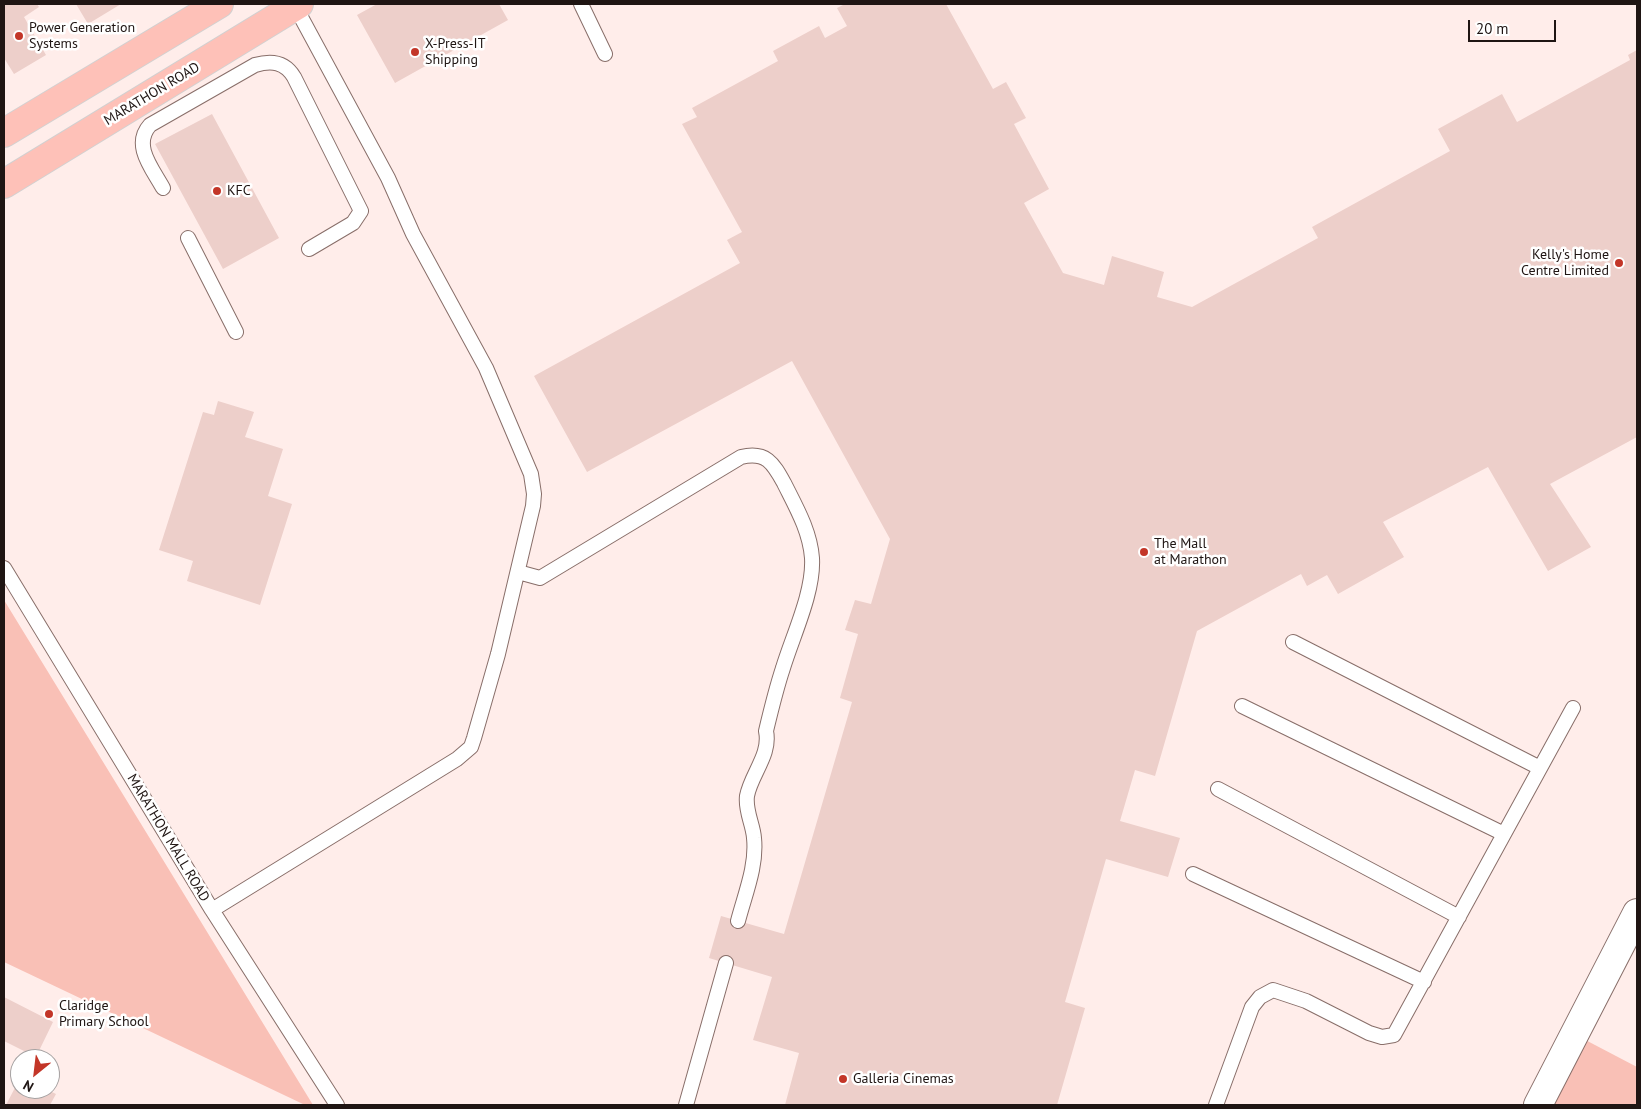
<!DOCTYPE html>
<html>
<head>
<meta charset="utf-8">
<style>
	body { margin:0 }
	#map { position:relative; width:1641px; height:1109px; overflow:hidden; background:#ffedea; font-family:"PT Sans",sans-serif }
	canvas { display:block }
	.frame { position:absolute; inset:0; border:5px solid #1f1513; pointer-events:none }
	.north { position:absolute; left:10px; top:1049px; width:50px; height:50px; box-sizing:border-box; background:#fff; border:1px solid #a5a1a1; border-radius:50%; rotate:209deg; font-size:14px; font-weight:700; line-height:20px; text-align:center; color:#1f1513 }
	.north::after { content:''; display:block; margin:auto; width:18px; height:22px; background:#c33628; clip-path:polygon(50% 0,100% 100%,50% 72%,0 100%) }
	.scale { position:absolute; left:1468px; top:20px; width:88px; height:22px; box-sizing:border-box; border:2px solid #1f1513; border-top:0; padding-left:6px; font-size:15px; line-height:18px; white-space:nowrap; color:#1f1513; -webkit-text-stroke:4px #fff; paint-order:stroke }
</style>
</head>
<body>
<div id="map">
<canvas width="1641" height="1109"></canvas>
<div class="frame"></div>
<div class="north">N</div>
<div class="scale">20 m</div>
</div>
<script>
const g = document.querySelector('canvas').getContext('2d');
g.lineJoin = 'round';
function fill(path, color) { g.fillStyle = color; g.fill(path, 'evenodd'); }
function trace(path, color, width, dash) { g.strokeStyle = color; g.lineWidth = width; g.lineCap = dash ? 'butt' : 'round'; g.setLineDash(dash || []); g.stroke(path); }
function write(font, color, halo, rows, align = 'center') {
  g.font = font + ' "PT Sans",sans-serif'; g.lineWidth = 5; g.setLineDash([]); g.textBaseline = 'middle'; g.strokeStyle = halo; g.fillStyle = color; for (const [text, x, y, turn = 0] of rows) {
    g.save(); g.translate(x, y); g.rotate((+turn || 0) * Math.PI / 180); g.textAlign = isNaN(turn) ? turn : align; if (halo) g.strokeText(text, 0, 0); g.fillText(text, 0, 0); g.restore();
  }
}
fill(new Path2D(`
	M4 600 313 1105H305L4 962Z
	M1574 1034 1637 1067V1105H1542Z`), '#f9c0b6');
fill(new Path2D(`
	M4 4H37L39 7 24 17 46 55 14 74 4 58Z
	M76 4H121L88 24Z
	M377 4H499L508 20 395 83 357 15Z
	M845 4H946L993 89 1006 82 1026 118 1014 124 1049 189 1024 203 1063 273 1104 285 1112 256 1164 272 1157 297 1192 307 1318 238 1312 227 1450 151 1438 129 1502 94 1517 122 1630 60 1628 55 1637 50V437L1550 484 1591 547 1548 571 1488 467 1383 522 1404 557 1338 594 1327 575 1307 586 1301 574 1197 631 1155 776 1135 770 1120 821 1180 838 1168 877 1106 859 1065 1002 1085 1008 1057 1105H785L799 1053 753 1040 772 977 709 958 721 916 784 934 852 702 840 698 858 634 845 630 855 600 871 604 890 539 792 361 587 472 534 376 740 263 727 240 742 232 682 124 697 117 692 108 778 61 773 51 819 26 825 38 847 26 837 8Z
	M212 114 279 238 223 269 155 144Z
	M218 401 254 412 245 437 283 449 268 496 292 504 260 605 187 581 193 561 159 550 203 412 214 415Z
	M4 997 53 1022 36 1057 4 1041Z
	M20 1078V1089H46L56 1094 50 1105H6Z`), '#edcfca');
const lane = new Path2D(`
	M581 4 605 54
	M163 188C152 168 132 145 150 125L255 65C272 60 285 62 294 77L361 211 353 223 309 249
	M188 238 236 332
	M4 568 212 910 337 1105
	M518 572 540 578 741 457C766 451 773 463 784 483 796 507 810 531 812 558 814 592 793 635 783 668 776 689 771 710 766 731 771 755 751 774 747 796 745 811 753 824 754 838 757 866 745 894 738 921
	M1293 642 1540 768
	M1242 706 1504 834
	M1218 789 1459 917
	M1193 874 1424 982
	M212 910 457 759 471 747 474 738 498 654 533 506 534 494 531 474 486 368 413 234 388 178 295 6
	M686 1105 726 963
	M1216 1105 1252 1007 1260 997 1273 990 1306 1001 1369 1033 1382 1037 1394 1035 1573 708`);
const street = new Path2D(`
	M1538 1105 1637 913`);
const primary = new Path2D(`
	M4 133 219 4
	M4 184 299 4`);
trace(lane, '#886e69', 16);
trace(street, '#886e69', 30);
trace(primary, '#d2d0d0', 30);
trace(lane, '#fff', 14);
trace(street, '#fff', 28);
trace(primary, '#fec1b8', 28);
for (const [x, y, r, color] of [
	[19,36,5,"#c33628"],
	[415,52,5,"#c33628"],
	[217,191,5,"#c33628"],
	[1619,263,5,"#c33628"],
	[1144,552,5,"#c33628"],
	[49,1014,5,"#c33628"],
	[843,1079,5,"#c33628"]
]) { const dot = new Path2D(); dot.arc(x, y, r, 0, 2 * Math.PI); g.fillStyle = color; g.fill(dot); trace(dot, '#fff', 2); }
write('14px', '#1f1513', '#fff', [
	["Power Generation",29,28],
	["Systems",29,44],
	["X-Press-IT",425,44],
	["Shipping",425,60],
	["KFC",227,191],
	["Kelly's Home",1609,255,"right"],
	["Centre Limited",1609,271,"right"],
	["The Mall",1154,544],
	["at Marathon",1154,560],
	["Claridge",59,1006],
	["Primary School",59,1022],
	["Galleria Cinemas",853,1079]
], 'left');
write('14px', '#1f1513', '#fff', [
	["MARATHON ROAD",152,94,-31],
	["MARATHON MALL ROAD",168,838,59]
]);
</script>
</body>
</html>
